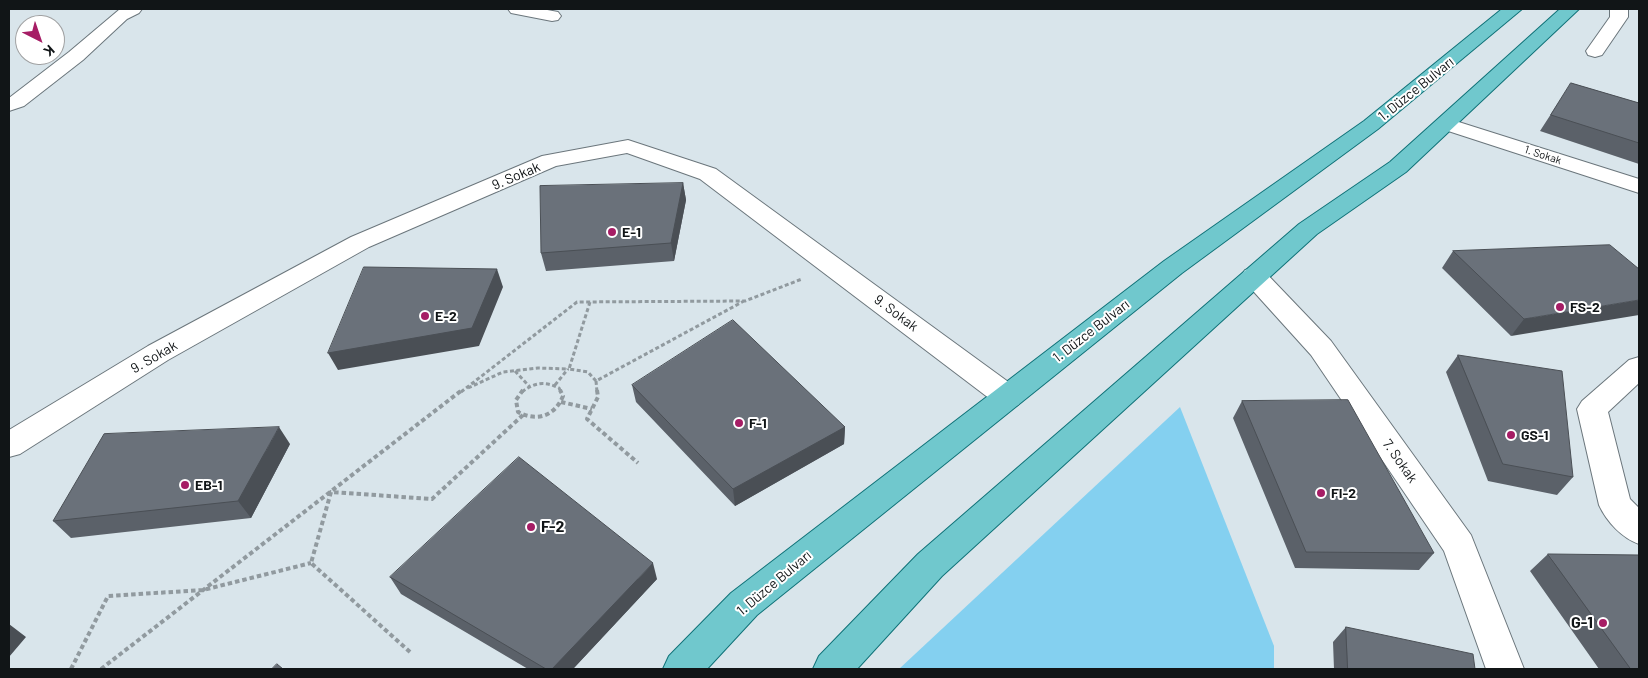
<!DOCTYPE html>
<html>
<head>
<meta charset="utf-8">
<style>
	body { margin:0 }
	#map { position:relative; width:1648px; height:678px; overflow:hidden; background:#d9e5eb; font-family:Barlow,sans-serif }
	canvas { display:block }
	.frame { position:absolute; inset:0; border:10px solid #111517; pointer-events:none }
	.north { position:absolute; left:15px; top:15px; width:50px; height:50px; box-sizing:border-box; background:#fff; border:1px solid #a0a1a2; border-radius:50%; rotate:139deg; font-size:14px; font-weight:700; line-height:20px; text-align:center; color:#111517 }
	.north::after { content:''; display:block; margin:auto; width:18px; height:22px; background:#a61d65; clip-path:polygon(50% 0,100% 100%,50% 72%,0 100%) }
</style>
</head>
<body>
<div id="map">
<canvas width="1648" height="678"></canvas>
<div class="frame"></div>
<div class="north">K</div>
</div>
<script>
const g = document.querySelector('canvas').getContext('2d');
g.lineJoin = 'round';
function fill(path, color) { g.fillStyle = color; g.fill(path, 'evenodd'); }
function trace(path, color, width, dash) { g.strokeStyle = color; g.lineWidth = width; g.lineCap = dash ? 'butt' : 'round'; g.setLineDash(dash || []); g.stroke(path); }
function write(font, color, halo, rows, align = 'center') {
  g.font = font + ' Barlow,sans-serif'; g.lineWidth = 4; g.setLineDash([]); g.textBaseline = 'middle'; g.strokeStyle = halo; g.fillStyle = color; for (const [text, x, y, turn = 0] of rows) {
    g.save(); g.translate(x, y); g.rotate((+turn || 0) * Math.PI / 180); g.textAlign = isNaN(turn) ? turn : align; if (halo) g.strokeText(text, 0, 0); g.fillText(text, 0, 0); g.restore();
  }
}
fill(new Path2D(`
	M1180 407 1274 646V669H899Z`), '#84d0f0');
const minor = new Path2D(`
	M120 9H142L139 13 127 19 83 60 24 106 9 111V98L69 52Z
	M508 9H542L558 12 561 16 558 20 552 21 511 13Z
	M1610 9H1628V17L1602 55 1595 57 1588 55 1586 51 1610 17Z
	M1446 118 1639 179V193L1439 128 1436 124 1439 120Z
	M628 140 716 169 1018 389 1023 397 1018 405 1008 408 998 405 700 179 627 153 556 166 369 247 168 360 20 454 9 457V430L148 346 351 237 542 156Z
	M1254 268 1263 270 1331 341 1471 535 1524 669H1486L1444 551 1311 355 1245 282 1241 276 1245 270Z
	M1639 357V383L1608 412 1630 499 1639 508V544C1622 538 1607 522 1599 505L1577 409 1582 401 1629 360Z`);
const primary = new Path2D(`
	M1502 9H1522L1378 129 1182 273 757 615 707 669H663L669 656 731 593 1164 261 1364 121Z
	M1560 9H1579L1406 172 1317 234 942 576 857 669H813L819 656 918 554 1299 224 1390 162Z`);
trace(minor, '#6b767c', 2);
trace(primary, '#107278', 2);
trace(new Path2D(`
	M590 302 569 369 588 372 596 381 744 301
	M515 371 529 386
	M596 381 597 392
	M555 385 568 369
	M468 388 503 372 538 368 569 369
	M461 392 577 302 745 301 802 279
	M522 392C535 382 545 381 559 388L561 392`), '#919a9f', 3, [4, 2.5]);
trace(new Path2D(`
	M523 390 516 400 518 412C537 422 555 416 563 396L560 390
	M597 390 598 397 587 419 638 463
	M561 402 592 409
	M410 652 311 563 331 492 432 499 523 415
	M71 669 108 596 203 590 311 563
	M101 669 462 390`), '#919a9f', 4, [4.5, 3]);
fill(minor, '#fff');
fill(primary, '#70c8cd');
fill(new Path2D(`
	M1571 83 1639 103V164L1540 131Z
	M683 183 686 200 674 261 546 271 541 253Z
	M1610 245 1511 336 1442 268 1453 251Z
	M1458 355 1573 477 1557 495 1488 481 1446 372Z
	M632 385 845 427 844 444 735 506 636 402Z
	M1242 401 1434 553 1419 570 1295 568 1233 418Z
	M290 444 251 518 71 538 53 521Z
	M1548 554 1639 669H1599L1530 571Z
	M390 577 657 579 573 669H528L401 594Z
	M1346 627 1475 669H1334L1333 642Z`), '#5b6169');
fill(new Path2D(`
	M683 183 686 200 674 261 671 243Z
	M497 269 503 287 479 346 338 370 328 353Z
	M1639 300V315L1511 336 1524 319Z
	M279 427 290 444 251 518 238 501Z
	M845 427 844 444 735 506 733 489Z
	M653 563 657 579 573 669H552Z
	M9 624 26 637 9 657Z`), '#4a4f55');
const building = new Path2D(`
	M1571 83 1639 103V143L1551 115Z
	M683 183 671 243 541 253 540 186Z
	M1610 245 1639 269V300L1524 319 1453 251Z
	M364 267 497 269 472 328 328 353Z
	M733 320 845 427 733 489 632 385Z
	M1458 355 1562 371 1573 477 1503 464Z
	M1348 400 1434 553 1306 552 1242 401Z
	M279 427 238 501 53 521 104 434Z
	M519 457 653 563 552 669H546L390 577Z
	M1548 554 1639 555V669H1631Z
	M1346 627 1473 654 1475 669H1348Z
	M277 664 283 669H272Z`);
fill(building, '#6a717a');
trace(building, '#4a4f55', 1);
for (const [x, y, r, color] of [
	[612,232,5,"#a61d65"],
	[1560,307,5,"#a61d65"],
	[425,316,5,"#a61d65"],
	[739,423,5,"#a61d65"],
	[1511,435,5,"#a61d65"],
	[185,485,5,"#a61d65"],
	[1321,493,5,"#a61d65"],
	[531,527,5,"#a61d65"],
	[1603,623,5,"#a61d65"]
]) { const dot = new Path2D(); dot.arc(x, y, r, 0, 2 * Math.PI); g.fillStyle = color; g.fill(dot); trace(dot, '#fff', 2); }
write('11px', '#111517', '#fff', [
	["1. Sokak",1543,155,18]
]);
write('14px', '#111517', '#fff', [
	["1. Düzce Bulvarı",1416,89,-39],
	["9. Sokak",516,176,-23],
	["9. Sokak",896,313,37],
	["1. Düzce Bulvarı",1091,331,-38],
	["9. Sokak",154,357,-30],
	["7. Sokak",1400,461,55],
	["1. Düzce Bulvarı",774,583,-40]
]);
write('bold 14px', '#111517', '#fff', [
	["E-1",622,232],
	["FS-2",1570,307],
	["E-2",435,316],
	["F-1",749,423],
	["GS-1",1521,435],
	["EB-1",195,485],
	["FI-2",1331,493]
], 'left');
write('bold 16px', '#111517', '#fff', [
	["F-2",541,527],
	["G-1",1593,623,"right"]
], 'left');
</script>
</body>
</html>
